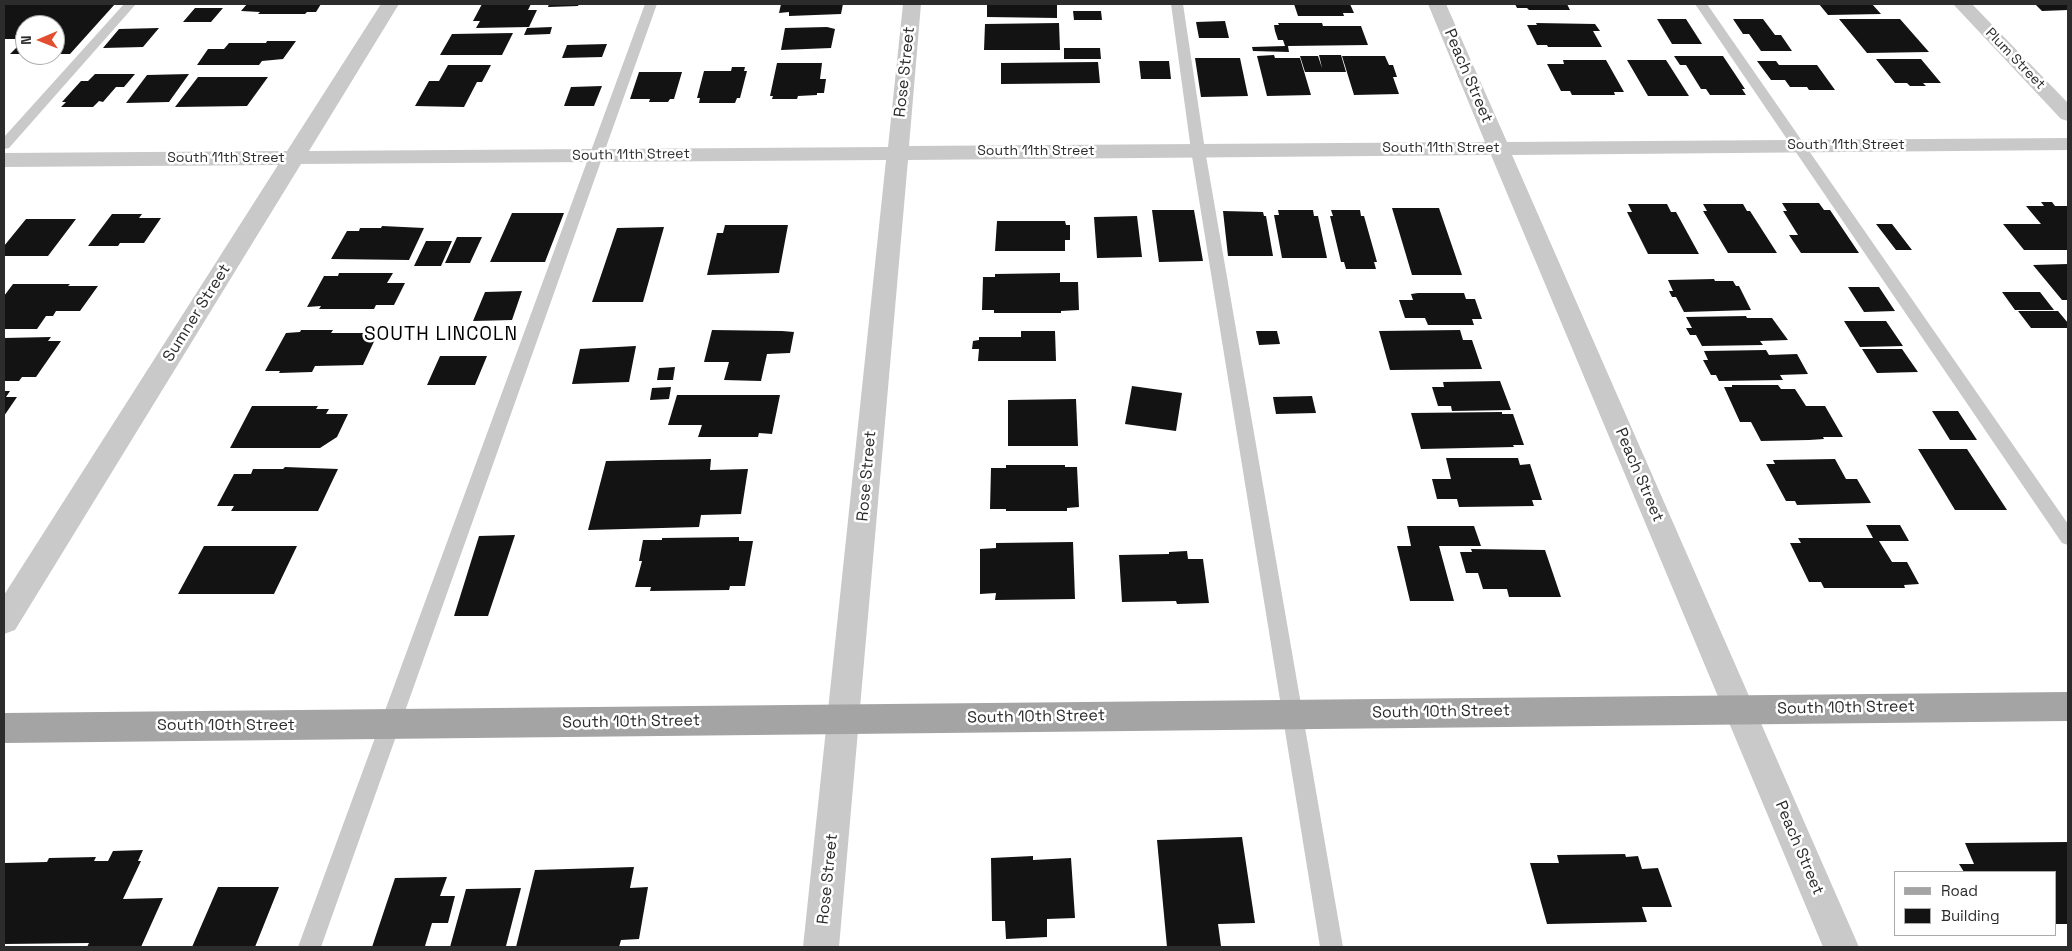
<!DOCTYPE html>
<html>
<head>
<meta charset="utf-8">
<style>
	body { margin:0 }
	#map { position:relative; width:2072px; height:951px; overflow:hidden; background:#fff; font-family:"Space Grotesk",sans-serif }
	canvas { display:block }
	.frame { position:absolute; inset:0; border:5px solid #2c2c2c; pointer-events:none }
	.legend { position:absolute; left:1894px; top:871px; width:162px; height:65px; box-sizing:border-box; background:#fff; border:1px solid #ababab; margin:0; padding:6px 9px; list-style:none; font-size:15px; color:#2c2c2c }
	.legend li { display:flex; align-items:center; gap:10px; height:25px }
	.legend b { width:25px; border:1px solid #ababab }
	.north { position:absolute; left:15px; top:15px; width:50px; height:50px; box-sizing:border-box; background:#fff; border:1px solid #ababab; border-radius:50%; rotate:269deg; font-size:14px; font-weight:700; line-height:20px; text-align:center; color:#2c2c2c }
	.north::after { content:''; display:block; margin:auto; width:18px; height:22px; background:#e14f30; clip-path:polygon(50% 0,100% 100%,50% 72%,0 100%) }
</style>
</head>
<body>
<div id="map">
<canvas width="2072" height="951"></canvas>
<div class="frame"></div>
<ul class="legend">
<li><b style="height:6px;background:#a4a4a4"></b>Road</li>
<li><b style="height:14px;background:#131313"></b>Building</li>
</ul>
<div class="north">N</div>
</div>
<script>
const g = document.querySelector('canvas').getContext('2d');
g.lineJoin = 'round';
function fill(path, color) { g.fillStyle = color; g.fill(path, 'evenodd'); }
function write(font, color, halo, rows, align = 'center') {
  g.font = font + ' "Space Grotesk",sans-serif'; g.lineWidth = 5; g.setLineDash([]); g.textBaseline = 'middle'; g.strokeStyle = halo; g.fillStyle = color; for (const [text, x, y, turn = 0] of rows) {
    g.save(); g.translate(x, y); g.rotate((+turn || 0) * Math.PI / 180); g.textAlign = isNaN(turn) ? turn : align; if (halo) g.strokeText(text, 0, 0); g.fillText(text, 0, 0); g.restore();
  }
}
fill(new Path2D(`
	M115 4 70 54H55V25H25V54H10L25 39H4V5Z
	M247 4H321L316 12H307L305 14H258L260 12 241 11Z
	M482 4H531L528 10H537L529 27 476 28 480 21H473Z
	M549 4H579L578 6 548 7Z
	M781 4H843L841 14 789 16V12L779 13Z
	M987 4H1057V18L987 17Z
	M1294 4H1350L1354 13H1343L1344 16H1298Z
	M1515 4H1567L1570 10H1529L1527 8H1517Z
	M1819 4H1872L1881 14 1828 15Z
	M2035 4H2068V10L2042 11Z
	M195 8H223L211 22H183Z
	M1073 11H1101L1102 20H1074Z
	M1657 19H1686L1702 44H1672Z
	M1733 19H1763L1775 35H1781L1792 51H1761L1749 34H1743Z
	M1839 19H1900L1929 52 1867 53Z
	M1225 21 1229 38H1199L1196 22Z
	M1059 23 1060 50H984L985 24Z
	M1278 23H1322L1323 26H1361L1368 45 1288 46 1289 52 1253 51 1252 47 1285 46 1283 40H1278L1275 31 1274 25H1279Z
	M1536 23 1595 24 1600 31H1593L1602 47H1548L1547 45H1537L1527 25H1537Z
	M552 27 550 34 524 35 527 28Z
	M827 27 835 29 831 48 781 50 785 28Z
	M159 28 143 47 103 48 119 29Z
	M513 33 502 55H440L452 34Z
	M267 41H296L283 59 262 61 259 65H197L208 49H224L229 43H266Z
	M607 44 602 57 562 58 567 45Z
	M1064 48H1100L1101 59H1064Z
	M1274 55 1275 58H1300L1311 95 1267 96 1257 56Z
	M1319 55H1341L1346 72H1305L1300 56H1318L1322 68Z
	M1342 56H1385L1389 65H1393L1397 77H1393L1399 94 1354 95Z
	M1674 56H1723L1745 89H1742L1746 95H1710L1706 89H1701L1686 65H1680Z
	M1195 58H1240L1248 96 1201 97Z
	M1876 59H1921L1941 83H1923L1926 86H1910L1907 83H1895Z
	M1563 60H1606L1624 92H1614L1615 95H1572L1570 91H1561L1547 64H1564Z
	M1627 60H1666L1689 96H1648Z
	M1139 61H1169L1171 79H1141Z
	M1757 61H1776L1779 65H1817L1835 90H1809L1807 87H1790L1785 80H1771Z
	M1098 62 1100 83 1001 84V63Z
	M777 63H822L820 79H826L824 93H817V95L798 96 797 99H772L773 96H770Z
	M448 65H491L482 82H477L464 107 415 106 429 81H439Z
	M732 67H745L744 71H747L740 98H737L735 103H699L700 98H697L704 71H731Z
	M639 72H682L674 99H670L668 102H649L650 99H630Z
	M95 74H135L124 87H116L103 102 99 101 93 107H61L66 102H62L81 81H88Z
	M189 74 169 102 126 103 147 75Z
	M198 77H268L247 106 175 107Z
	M602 86 594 106H564L571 87Z
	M2041 202H2052L2055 206H2068V250H2024L2003 224H2041L2026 206H2044Z
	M1782 203H1819L1824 210H1830L1859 253H1801L1789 235H1798L1783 211H1787Z
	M1628 204H1667L1671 212H1676L1699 254H1648L1627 212H1632Z
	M1703 204H1743L1747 211H1750L1777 253H1728L1703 211H1707Z
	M1392 208H1439L1462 275H1412Z
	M1152 210H1194L1203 261 1159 262Z
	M1278 210H1313L1314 216H1318L1327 258H1282L1274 215H1279Z
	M1331 210H1360L1361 216H1364L1377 262H1374L1376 269H1346L1344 262H1341L1330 216H1333Z
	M1223 211 1263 212 1264 216H1266L1273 256H1228Z
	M512 213H564L545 262H490Z
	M112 214H142L139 218H161L144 243H120L118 246H88Z
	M1137 216 1142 257 1097 258 1094 217Z
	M26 219H76L48 256H4V246Z
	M997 221H1065L1066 225H1070V240H1065V251H995Z
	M1876 224H1892L1912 250H1896Z
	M725 225H788L779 273 707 275 717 233H723Z
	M382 226 424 228 409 260 331 259 347 231H359L360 228H381Z
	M664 227 643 302H592L617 228Z
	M457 237H482L470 263H445Z
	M426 241H452L441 266H414Z
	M2068 264V300H2062L2033 265Z
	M339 273H393L387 283H405L394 305H376L374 309H319L321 306 307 307 324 276H338Z
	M1060 273V282H1078L1079 310 1061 311V313H994V310H982L983 277H995V274Z
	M1714 279 1715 281H1733L1736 286H1739L1751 310 1684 312 1676 297H1672L1669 291H1673L1668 280Z
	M13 284H70L68 286H98L80 311H56L53 316H46L37 329H4V296Z
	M1848 287H1879L1895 311 1864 312Z
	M522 291 512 320 473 321 485 292Z
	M2002 292H2040L2054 310H2015Z
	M1418 293H1464L1466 299H1475L1482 319H1472L1474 325H1428L1425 318H1405L1399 300H1413L1411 294Z
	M2018 311H2058L2068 323V328H2031Z
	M1746 316 1747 318H1772L1788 340 1760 341 1763 345 1702 346 1696 335H1690L1686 328H1692L1686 317Z
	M1844 321H1886L1903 346 1860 347Z
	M301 330H333L331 333H378L363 365 315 366 312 372 279 373 280 371H265L286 333 300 332Z
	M712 330 782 331 794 332 790 353 767 354 761 381 724 380 729 362H704Z
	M1460 330 1463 340H1472L1482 369 1390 370 1379 331Z
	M1021 331H1055L1056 361H978L979 349H972L973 341 979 340V337H1021Z
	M1256 331H1277L1280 344 1259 345Z
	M51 337 48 341H61L36 377H22L19 381H4V338Z
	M636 346 629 382 572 384 580 349Z
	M1862 349H1902L1918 372 1877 373Z
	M1766 350 1769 355 1797 354 1808 374 1780 375 1783 380 1719 381 1716 375H1711L1703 360H1708L1704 351Z
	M440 356H487L475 385H427Z
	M675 367 673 380H657L659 368Z
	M1500 381 1511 410 1452 411 1451 406H1438L1432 387H1444L1443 382Z
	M1732 385H1778L1781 389H1795L1806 406H1825L1843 437H1823L1824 439 1809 440 1761 441 1751 422H1740L1724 387H1732Z
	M1132 386 1182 393 1176 431 1125 424Z
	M671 387 669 399 650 400 652 388Z
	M4 391H10L6 397H17L4 416Z
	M677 395H780L772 434 759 433 758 437H698L702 425H668Z
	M1312 396 1316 413 1276 414 1273 397Z
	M1076 399 1078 446H1008V400Z
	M252 406H318L316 409H329L326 414H348L337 437 320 448H230Z
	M1932 411H1958L1977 440H1950Z
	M1502 412V414H1513L1524 445H1513L1514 447 1421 449 1411 413Z
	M1918 449H1967L2007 510H1955Z
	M1446 458H1518L1520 465 1530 464 1542 500H1532L1534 506 1459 507 1457 499H1437L1432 479H1451Z
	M711 459 710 470 748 469 741 514 701 515 699 527 588 530 606 461Z
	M1835 459 1846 479H1857L1871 503 1797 505 1795 501H1786L1766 464H1775L1773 460Z
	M1006 465H1065V467H1077L1079 507 1067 508V511H1006V509H990L991 468H1006Z
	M285 467 338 469 318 511H231L234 506H217L234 474H251L253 469H283Z
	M1866 525H1900L1909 541H1879L1892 562H1907L1919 584 1904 585 1905 588H1824L1821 582H1809L1790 543H1801L1798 538H1873Z
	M1407 526H1474L1481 546H1439L1454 601H1410L1397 546H1411Z
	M515 535 488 616H454L479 536Z
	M739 537V541H753L745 586H730L729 590 650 591 651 587H635L642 561H639L643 540H662V538Z
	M1073 542 1075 599 995 600 996 593 980 594V549L996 548V543Z
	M204 546H297L274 594H178Z
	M1471 549 1545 550 1561 597H1509L1507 589H1483L1478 573H1466L1460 552H1472Z
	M1187 551 1188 559H1203L1209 603 1177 604 1176 601 1122 602 1119 555 1169 554V552Z
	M1242 837 1255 923 1218 924 1221 946 1167 947 1157 840Z
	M2068 842V924H2056V872H1964L1959 864H1974L1965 843Z
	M143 850 138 861H141L123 899 163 898 141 947H87L89 943 4 944V863L47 862 49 858 96 857 94 861H108L113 851Z
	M1625 854 1626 857 1638 856 1642 869 1658 868 1672 907H1642L1647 922 1547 924 1530 863H1559L1557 855Z
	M1033 856V860L1071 858 1075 918 1047 919V937L1006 939 1005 921H992L991 858Z
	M634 867 630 888 648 887 639 939 621 940 619 947H516L535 870Z
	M447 877 440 896H455L448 923H432L425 946 372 947 395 878Z
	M218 887H279L255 947H192Z
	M521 888 506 946 450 947 466 889Z`), '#131313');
fill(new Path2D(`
	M124 4H136L9 148 4 149V137Z
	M645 4H657L321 947H298Z
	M1171 4H1183L1205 150 1343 947H1320L1191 150Z
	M1695 4H1707L2068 524V545L2062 543Z`), '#c9c9c9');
fill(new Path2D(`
	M381 4H399L309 151 888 147 903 4H921L909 146 1485 142 1428 4H1446L1507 142 2068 138V150L1512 155 1859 947H1823L1491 155 908 160 839 947H803L886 160 301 164 15 630 4 634V595L278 165 4 167V153L287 151Z
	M1953 4H1972L2068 103V121L2061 119Z`), '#c9c9c9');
fill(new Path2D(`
	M2068 692V721L4 743V713Z`), '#a4a4a4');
write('14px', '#2c2c2c', '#fff', [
	["Plum Street",2015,59,46],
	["South 11th Street",1846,145],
	["South 11th Street",1441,148],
	["South 11th Street",1036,151],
	["South 11th Street",631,155,-1],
	["South 11th Street",226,158]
]);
write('16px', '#2c2c2c', '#fff', [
	["Rose Street",905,72,-84],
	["Peach Street",1468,76,67],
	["Sumner Street",197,313,-58],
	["Peach Street",1639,475,67],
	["Rose Street",867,476,-85],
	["South 10th Street",1846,708,-1],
	["South 10th Street",1441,712,-1],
	["South 10th Street",1036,717,-1],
	["South 10th Street",631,722,-1],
	["South 10th Street",226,726],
	["Peach Street",1799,848,67],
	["Rose Street",828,879,-84]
]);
g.letterSpacing = '1px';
write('19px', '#000', '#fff', [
	["SOUTH LINCOLN",441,335]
]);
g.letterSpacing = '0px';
</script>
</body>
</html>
